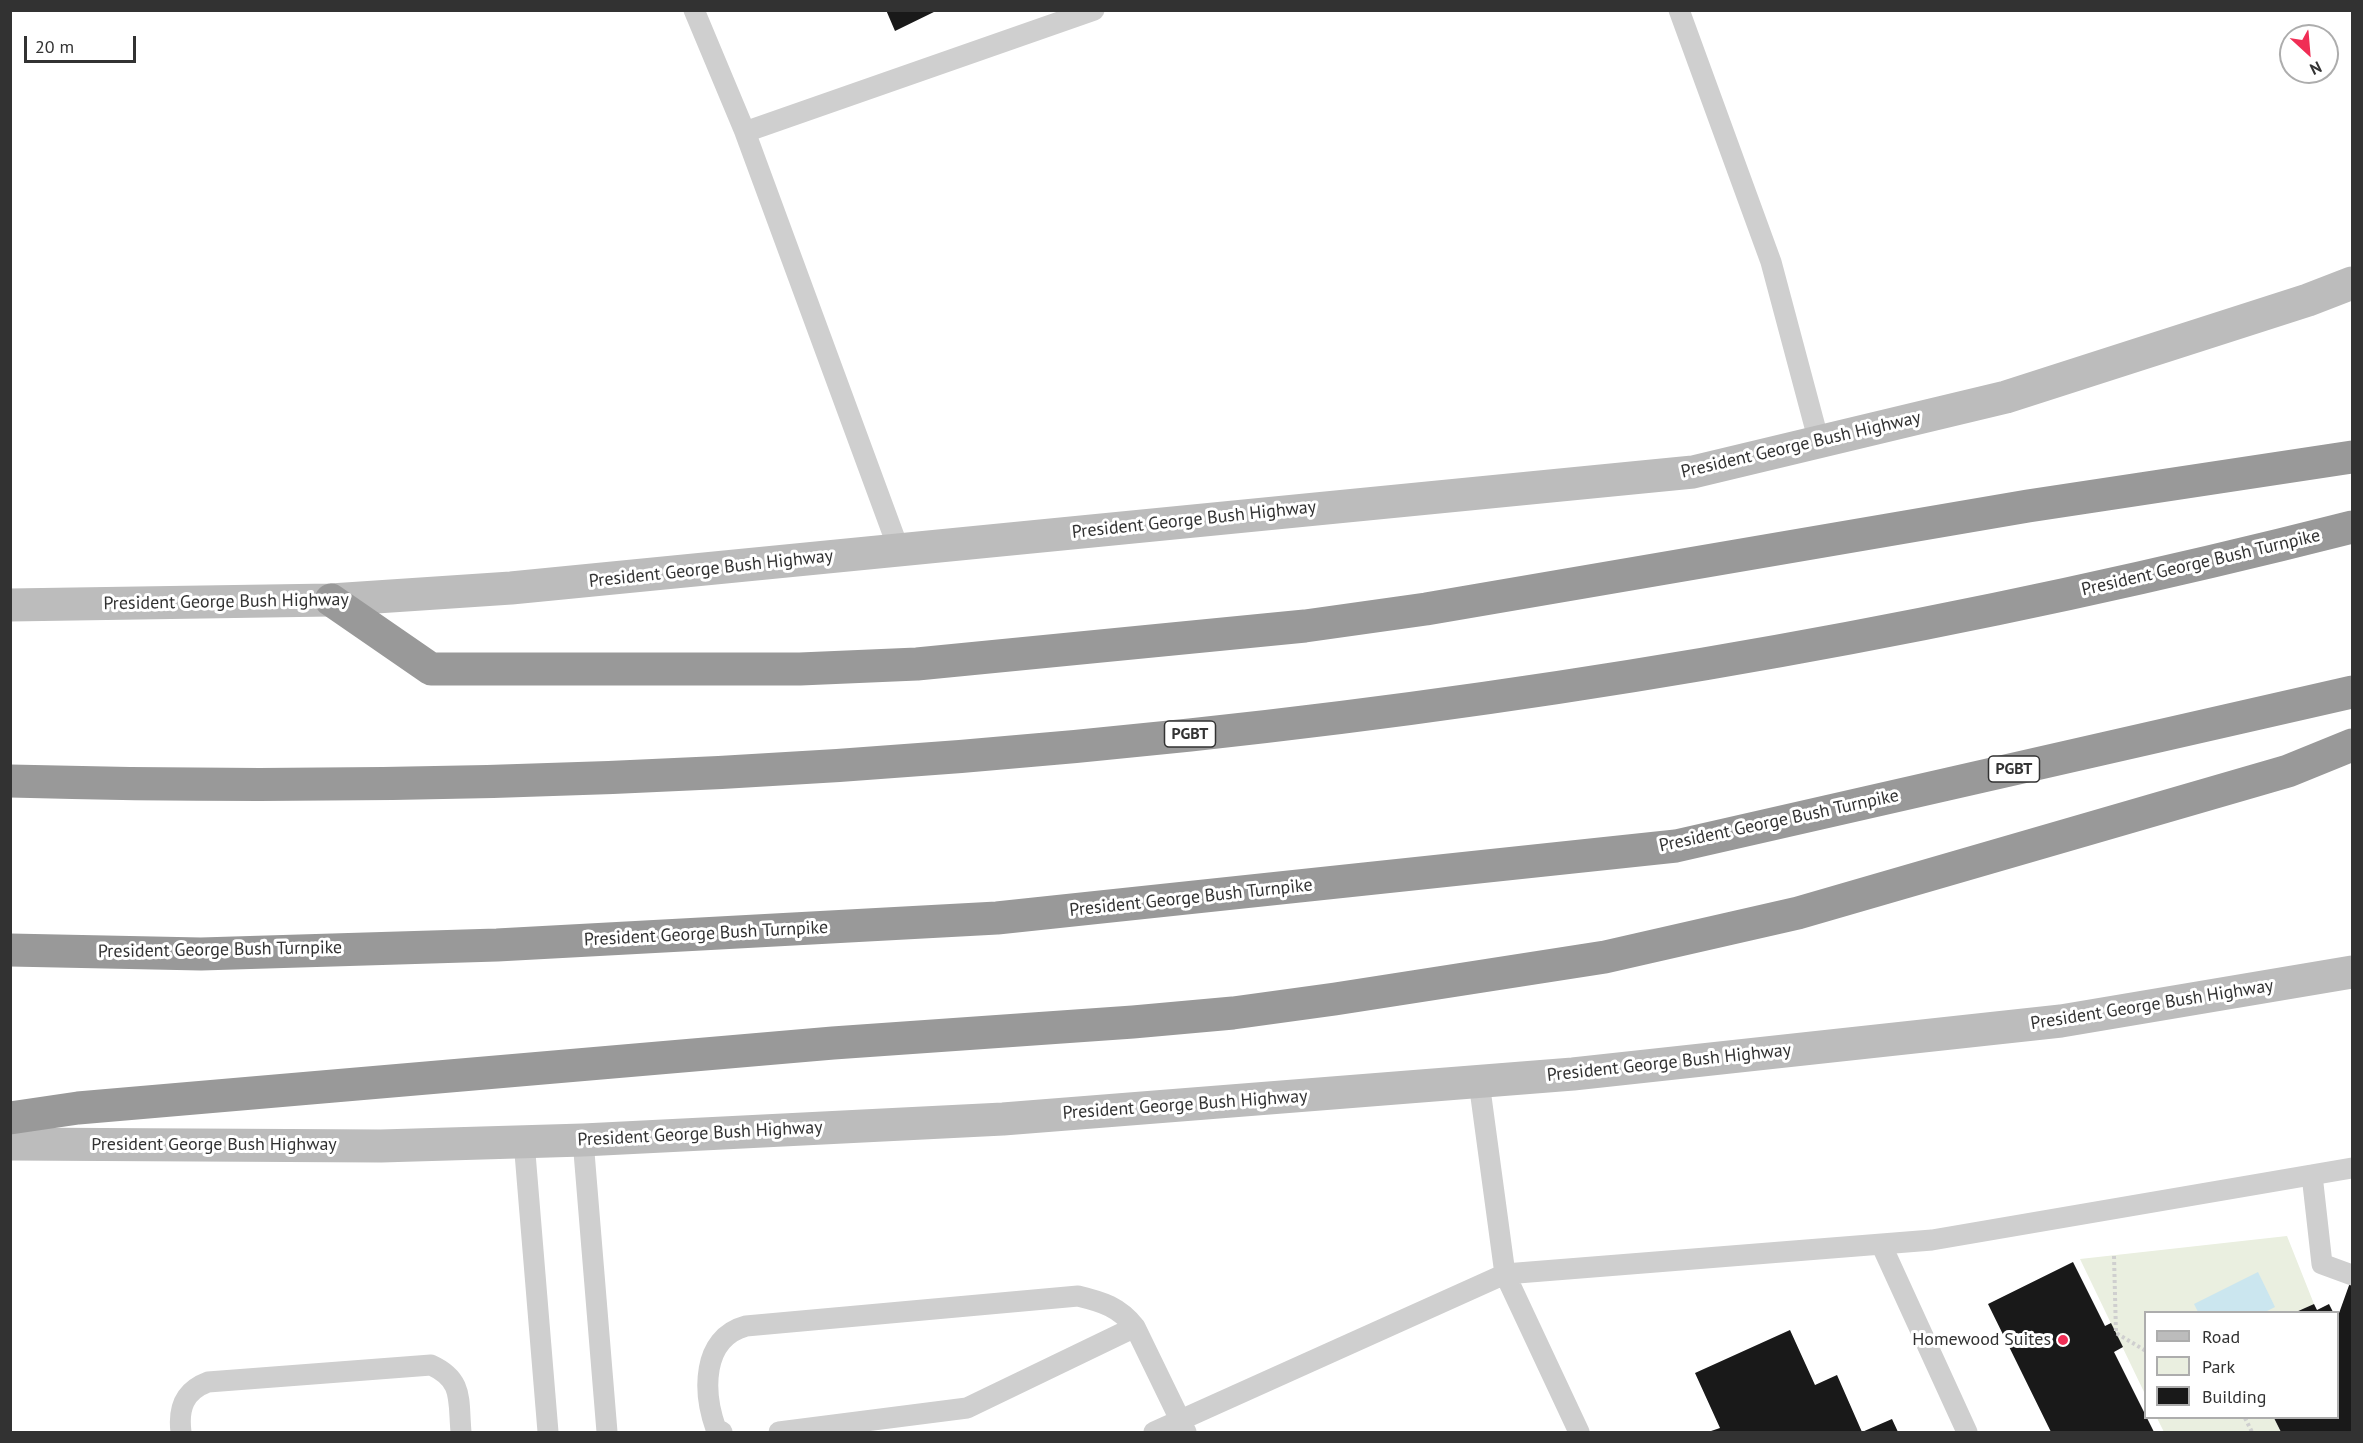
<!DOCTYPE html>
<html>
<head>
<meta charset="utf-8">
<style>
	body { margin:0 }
	#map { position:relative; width:2363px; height:1443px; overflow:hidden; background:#fff; font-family:"PT Sans",sans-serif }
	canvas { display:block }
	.frame { position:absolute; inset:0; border:12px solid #323232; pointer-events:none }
	.legend { position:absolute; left:2144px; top:1311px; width:195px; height:108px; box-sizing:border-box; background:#fff; border:2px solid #adadad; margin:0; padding:8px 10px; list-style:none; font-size:18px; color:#323232 }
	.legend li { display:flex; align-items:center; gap:12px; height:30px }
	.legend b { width:30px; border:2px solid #adadad }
	.north { position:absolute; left:2279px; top:24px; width:60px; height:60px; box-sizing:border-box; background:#fff; border:2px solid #adadad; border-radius:50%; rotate:154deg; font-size:16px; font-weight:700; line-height:24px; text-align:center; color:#323232 }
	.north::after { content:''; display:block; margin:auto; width:21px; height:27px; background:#f02d55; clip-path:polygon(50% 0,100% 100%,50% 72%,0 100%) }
	.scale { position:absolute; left:24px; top:36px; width:112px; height:27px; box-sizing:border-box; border:3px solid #323232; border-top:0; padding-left:8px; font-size:18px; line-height:21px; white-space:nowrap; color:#323232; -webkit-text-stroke:4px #fff; paint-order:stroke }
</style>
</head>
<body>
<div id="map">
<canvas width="2363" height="1443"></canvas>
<div class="frame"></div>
<ul class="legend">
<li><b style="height:8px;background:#bcbcbc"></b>Road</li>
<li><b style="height:16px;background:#eaefe0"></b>Park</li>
<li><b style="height:16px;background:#191919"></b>Building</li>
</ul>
<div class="north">N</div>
<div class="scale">20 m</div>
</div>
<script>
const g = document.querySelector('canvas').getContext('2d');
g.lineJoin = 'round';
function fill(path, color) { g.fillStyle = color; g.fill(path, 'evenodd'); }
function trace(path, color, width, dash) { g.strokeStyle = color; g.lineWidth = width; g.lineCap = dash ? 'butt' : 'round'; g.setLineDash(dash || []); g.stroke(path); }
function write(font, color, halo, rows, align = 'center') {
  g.font = font + ' "PT Sans",sans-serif'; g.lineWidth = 6; g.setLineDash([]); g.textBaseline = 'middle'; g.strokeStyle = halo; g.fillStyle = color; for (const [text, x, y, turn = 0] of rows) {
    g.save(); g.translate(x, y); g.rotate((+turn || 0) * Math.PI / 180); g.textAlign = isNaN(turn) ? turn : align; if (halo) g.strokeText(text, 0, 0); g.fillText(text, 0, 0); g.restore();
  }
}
fill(new Path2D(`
	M2287 1236 2314 1304 2296 1312H2146L2145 1394 2080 1259Z
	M2157 1418H2274L2281 1432H2164Z`), '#eaefe0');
fill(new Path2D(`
	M2258 1272 2275 1307 2265 1312H2198L2194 1304Z`), '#cbe6ef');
fill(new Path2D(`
	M886 10H938L895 31Z
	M2073 1262 2105 1326 2111 1323 2123 1347 2114 1352 2154 1432H2051L1988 1304Z
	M2352 1277V1432H2281L2274 1418H2338V1316Z
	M2314 1304 2317 1310 2329 1304 2333 1312H2296Z
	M1790 1330 1815 1385 1837 1375 1862 1432 1892 1419 1898 1432H1708L1720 1428 1695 1373Z`), '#191919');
trace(new Path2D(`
	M2114 1256 2116 1333 2146 1351
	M2245 1418 2252 1432`), '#cfcfcf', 4, [3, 3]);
trace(new Path2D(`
	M694 10 745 132
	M1679 10 1771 262 1819 442
	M899 550 745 132 1094 10
	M1479 1082 1505 1274 1932 1240 2352 1168
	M583 1140 607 1432
	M524 1141 548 1432
	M2312 1175 2322 1264 2352 1275
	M1881 1244 1967 1432
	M181 1432C178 1408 184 1391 208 1382L431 1365C464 1380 458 1400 461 1432
	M722 1432 716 1429C703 1393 701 1338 746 1326L1078 1296C1103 1302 1119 1307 1135 1327L1186 1432
	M779 1432 967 1408 1135 1327
	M1154 1432 1505 1274 1579 1432`), '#cfcfcf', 21);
trace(new Path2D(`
	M10 605 331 600 511 588 1693 472 2006 397 2308 300 2352 283
	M10 1144 381 1146 583 1140 1003 1119 1573 1074 2061 1021 2352 972`), '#bcbcbc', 33);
trace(new Path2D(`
	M331 600 431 669H800L917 664 1305 626 1426 609 2028 506 2352 457
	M10 781C797 803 1589 721 2352 527
	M10 950 201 954 497 945 997 918 1676 846 2352 692
	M10 1118 78 1108 833 1043 1133 1022 1233 1013 1335 999 1605 957 1798 913 2288 771 2352 745`), '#999', 33);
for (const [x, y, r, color] of [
	[2063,1340,6,"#f02d55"]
]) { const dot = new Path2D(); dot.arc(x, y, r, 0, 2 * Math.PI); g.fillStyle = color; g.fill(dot); trace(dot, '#fff', 2); }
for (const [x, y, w] of [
	[1190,734,51],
	[2014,769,51]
]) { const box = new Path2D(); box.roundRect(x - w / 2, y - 13, w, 26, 4.5); g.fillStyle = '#fff'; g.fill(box); trace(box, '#323232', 1.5); }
write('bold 16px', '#323232', null, [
	["PGBT",1190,734],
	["PGBT",2014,769]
]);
write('18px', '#323232', '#fff', [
	["President George Bush Highway",1801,445,-13],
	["President George Bush Highway",1194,520,-6],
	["President George Bush Turnpike",2201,563,-13],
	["President George Bush Highway",711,569,-6],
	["President George Bush Highway",226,602,-1],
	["President George Bush Turnpike",1779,821,-12],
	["President George Bush Turnpike",1191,898,-6],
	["President George Bush Turnpike",706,934,-3],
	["President George Bush Turnpike",220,950,-1],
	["President George Bush Highway",2152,1005,-9],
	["President George Bush Highway",1669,1063,-6],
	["President George Bush Highway",1185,1105,-4],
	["President George Bush Highway",700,1134,-3],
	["President George Bush Highway",214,1145]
]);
write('18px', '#323232', '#fff', [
	["Homewood Suites",2051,1340]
], 'right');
</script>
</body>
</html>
